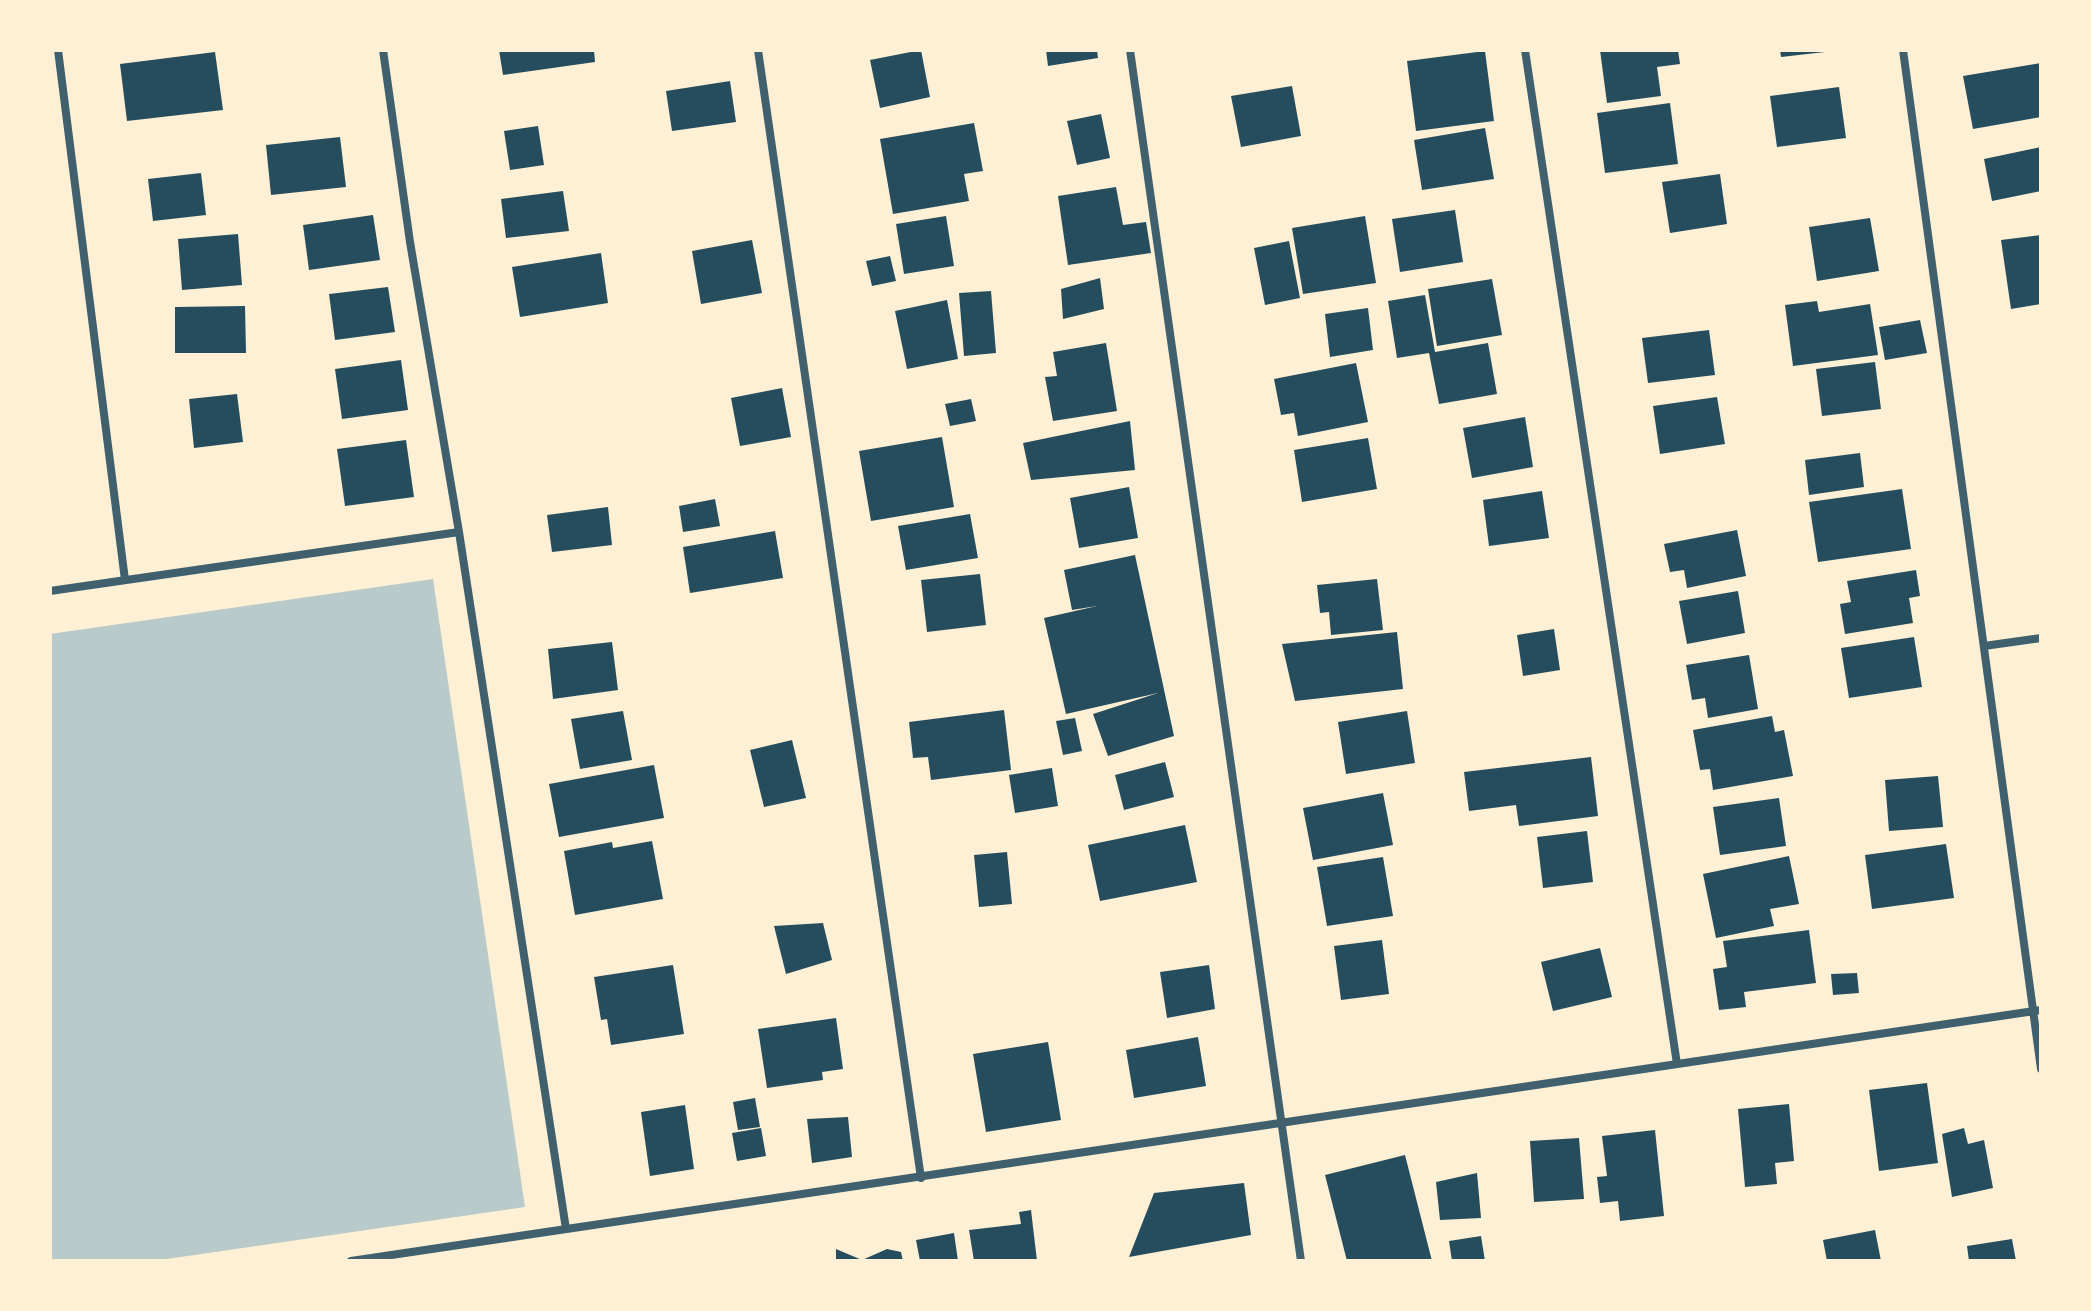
<!DOCTYPE html>
<html>
<head>
<meta charset="utf-8">
<style>
	body { margin:0 }
	#map { position:relative; width:2091px; height:1311px; overflow:hidden; background:#fdf0d5; font-family:"Public Sans",sans-serif }
	canvas { display:block }
	.frame { position:absolute; inset:0; border:52px solid #fdf0d5; pointer-events:none }
</style>
</head>
<body>
<div id="map">
<canvas width="2091" height="1311"></canvas>
<div class="frame"></div>
</div>
<script>
const g = document.querySelector('canvas').getContext('2d');
g.lineJoin = 'round';
function fill(path, color) { g.fillStyle = color; g.fill(path, 'evenodd'); }
function trace(path, color, width, dash) { g.strokeStyle = color; g.lineWidth = width; g.lineCap = dash ? 'butt' : 'round'; g.setLineDash(dash || []); g.stroke(path); }
fill(new Path2D(`
	M433 579 525 1207 153 1261H50V634Z`), '#b9caca');
fill(new Path2D(`
	M499 50H594L595 62 503 75Z
	M921 50 930 97 880 108 870 60Z
	M1046 50H1097L1098 58 1048 66Z
	M1600 50H1678L1680 64 1657 67 1661 96 1607 103Z
	M1780 50H1825V52L1781 57Z
	M1485 51 1494 121 1416 131 1407 61Z
	M215 52 223 110 127 121 120 64Z
	M2041 63V117L1973 129 1963 76Z
	M730 81 736 122 672 131 666 91Z
	M1292 86 1301 136 1241 147 1231 96Z
	M1839 87 1846 138 1777 147 1770 96Z
	M1670 103 1678 164 1605 173 1597 113Z
	M1101 114 1110 158 1077 165 1067 121Z
	M974 123 983 171 964 174 969 201 893 214 880 139Z
	M538 126 544 165 510 170 504 131Z
	M1485 128 1494 179 1422 190 1414 140Z
	M340 137 346 187 271 195 266 145Z
	M2041 147V191L1992 201 1984 159Z
	M201 173 206 215 153 221 148 179Z
	M1720 174 1727 224 1670 233 1662 182Z
	M1116 187 1123 225 1146 222 1151 253 1068 265 1058 196Z
	M563 191 569 231 506 238 501 199Z
	M1455 210 1463 262 1400 272 1392 219Z
	M373 215 380 260 309 270 303 225Z
	M946 216 954 266 904 274 896 224Z
	M1365 216 1376 283 1303 294 1292 228Z
	M1870 218 1879 271 1817 281 1809 227Z
	M238 234 242 285 182 290 178 239Z
	M2041 235V304L2011 309 2001 240Z
	M752 240 762 293 701 304 692 251Z
	M1289 241 1300 298 1265 305 1254 248Z
	M601 253 608 303 520 317 512 267Z
	M890 256 896 281 872 286 866 261Z
	M1100 278 1104 309 1063 319 1061 289Z
	M1492 279 1502 335 1437 346 1428 289Z
	M388 287 395 332 335 340 329 294Z
	M991 291 996 353 964 356 959 293Z
	M1425 295 1435 352 1488 343 1497 394 1439 404 1429 353 1397 358 1388 301Z
	M947 300 958 359 907 369 895 311Z
	M1817 301 1819 312 1870 304 1878 355 1793 366 1785 305Z
	M245 306 246 353H175V307Z
	M1368 308 1373 350 1330 357 1325 314Z
	M1920 320 1927 353 1885 360 1879 327Z
	M1709 330 1715 375 1648 383 1642 338Z
	M1106 343 1117 411 1053 421 1045 377 1057 376 1053 352Z
	M401 360 408 410 342 419 335 369Z
	M1875 362 1881 409 1822 416 1816 369Z
	M1356 363 1368 422 1298 436 1294 413 1281 415 1274 379Z
	M782 388 791 437 740 446 731 398Z
	M237 394 243 442 194 448 189 399Z
	M1717 397 1725 444 1660 454 1653 406Z
	M971 399 976 421 950 426 945 404Z
	M1525 417 1533 467 1472 478 1463 428Z
	M1130 421 1135 470 1031 480 1023 443Z
	M942 437 954 507 871 521 859 451Z
	M1368 438 1377 489 1302 502 1294 450Z
	M406 440 414 497 345 506 337 449Z
	M1860 453 1864 487 1809 495 1805 460Z
	M1129 487 1138 538 1079 548 1070 498Z
	M1902 489 1911 549 1818 562 1809 502Z
	M1542 491 1549 538 1489 546 1483 500Z
	M715 499 720 526 683 532 679 506Z
	M608 507 612 545 552 552 547 515Z
	M970 514 978 558 906 570 898 526Z
	M1737 530 1746 576 1687 588 1684 570 1670 572 1664 544Z
	M775 531 783 578 690 593 683 547Z
	M1135 555 1174 736 1108 756 1093 714 1158 693 1066 714 1044 618 1097 606 1072 610 1064 570Z
	M1916 570 1920 596 1909 598 1913 623 1845 634 1840 604 1851 602 1847 581Z
	M980 574 986 625 927 632 921 580Z
	M1377 579 1383 630 1331 635 1329 612 1320 613 1317 585Z
	M1738 591 1745 633 1687 644 1679 601Z
	M1554 629 1560 670 1523 676 1517 635Z
	M1397 632 1403 689 1295 701 1282 644Z
	M1914 637 1922 687 1849 698 1841 648Z
	M612 642 618 690 553 699 548 649Z
	M1749 655 1758 709 1708 718 1705 698 1692 700 1686 665Z
	M1004 710 1011 770 931 780 928 757 913 758 909 722Z
	M623 711 632 760 580 769 571 719Z
	M1407 711 1415 763 1346 774 1338 722Z
	M1772 716 1775 732 1784 730 1793 776 1713 790 1710 769 1700 770 1693 730Z
	M1075 718 1082 751 1063 755 1056 721Z
	M792 740 806 798 764 807 750 750Z
	M1591 757 1598 816 1519 826 1516 805 1469 811 1464 772Z
	M1165 762 1174 797 1124 810 1115 775Z
	M654 765 664 818 559 837 549 784Z
	M1052 768 1058 806 1015 813 1009 775Z
	M1938 776 1943 827 1889 831 1885 780Z
	M1383 793 1393 845 1313 860 1303 808Z
	M1779 798 1786 846 1720 855 1713 807Z
	M1185 825 1197 882 1100 901 1088 845Z
	M1587 831 1593 882 1543 888 1537 837Z
	M652 841 663 899 575 915 564 851 612 842 613 848Z
	M1946 844 1954 898 1872 909 1865 855Z
	M1007 852 1012 904 979 907 974 855Z
	M1789 856 1799 904 1770 909 1774 926 1716 938 1703 874Z
	M1383 857 1393 916 1327 926 1317 867Z
	M823 923 832 960 786 974 774 926Z
	M1809 930 1816 983 1744 992 1746 1007 1719 1010 1713 969 1727 967 1723 941Z
	M1382 940 1389 994 1341 1000 1334 946Z
	M1600 948 1612 997 1553 1011 1541 962Z
	M673 965 684 1034 611 1045 607 1019 601 1020 594 977Z
	M1209 965 1215 1009 1167 1018 1160 972Z
	M1857 973 1859 993 1833 995 1831 974Z
	M836 1018 843 1069 822 1072 823 1080 767 1088 758 1029Z
	M1198 1037 1206 1086 1134 1098 1126 1050Z
	M1048 1042 1061 1120 986 1132 973 1054Z
	M1927 1083 1938 1163 1879 1171 1869 1090Z
	M755 1098 760 1127 738 1130 733 1102Z
	M1789 1104 1794 1161 1775 1163 1777 1184 1745 1187 1738 1109Z
	M685 1105 694 1169 650 1176 641 1112Z
	M848 1117 852 1157 812 1163 807 1119Z
	M761 1128 766 1156 737 1161 732 1133Z
	M1964 1128 1968 1144 1984 1140 1993 1188 1952 1197 1942 1134Z
	M1655 1130 1664 1216 1620 1221 1618 1201 1600 1203 1597 1177 1607 1176 1602 1136Z
	M1579 1138 1584 1199 1534 1202 1530 1141Z
	M1405 1155 1432 1261H1347L1325 1175Z
	M1477 1173 1481 1218 1440 1220 1436 1182Z
	M1244 1183 1251 1235 1129 1257 1154 1193Z
	M1031 1210 1037 1261H974L969 1230 1021 1224 1019 1212Z
	M1875 1230 1881 1261H1827L1823 1240Z
	M954 1233 958 1261H920L916 1240Z
	M1481 1236 1485 1261H1452L1449 1241Z
	M2012 1239 2016 1261H1969L1967 1246Z
	M836 1249 862 1260 887 1249 901 1252 903 1261H836Z`), '#264d5e');
trace(new Path2D(`
	M58 50 125 580
	M383 50 410 242 459 532 566 1229
	M758 50 921 1178
	M1130 50 1301 1261
	M1525 50 1677 1064
	M1903 50 2041 1069
	M50 591 459 532
	M1984 646 2041 638
	M351 1261 2041 1010`), '#3f606c', 8);
</script>
</body>
</html>
